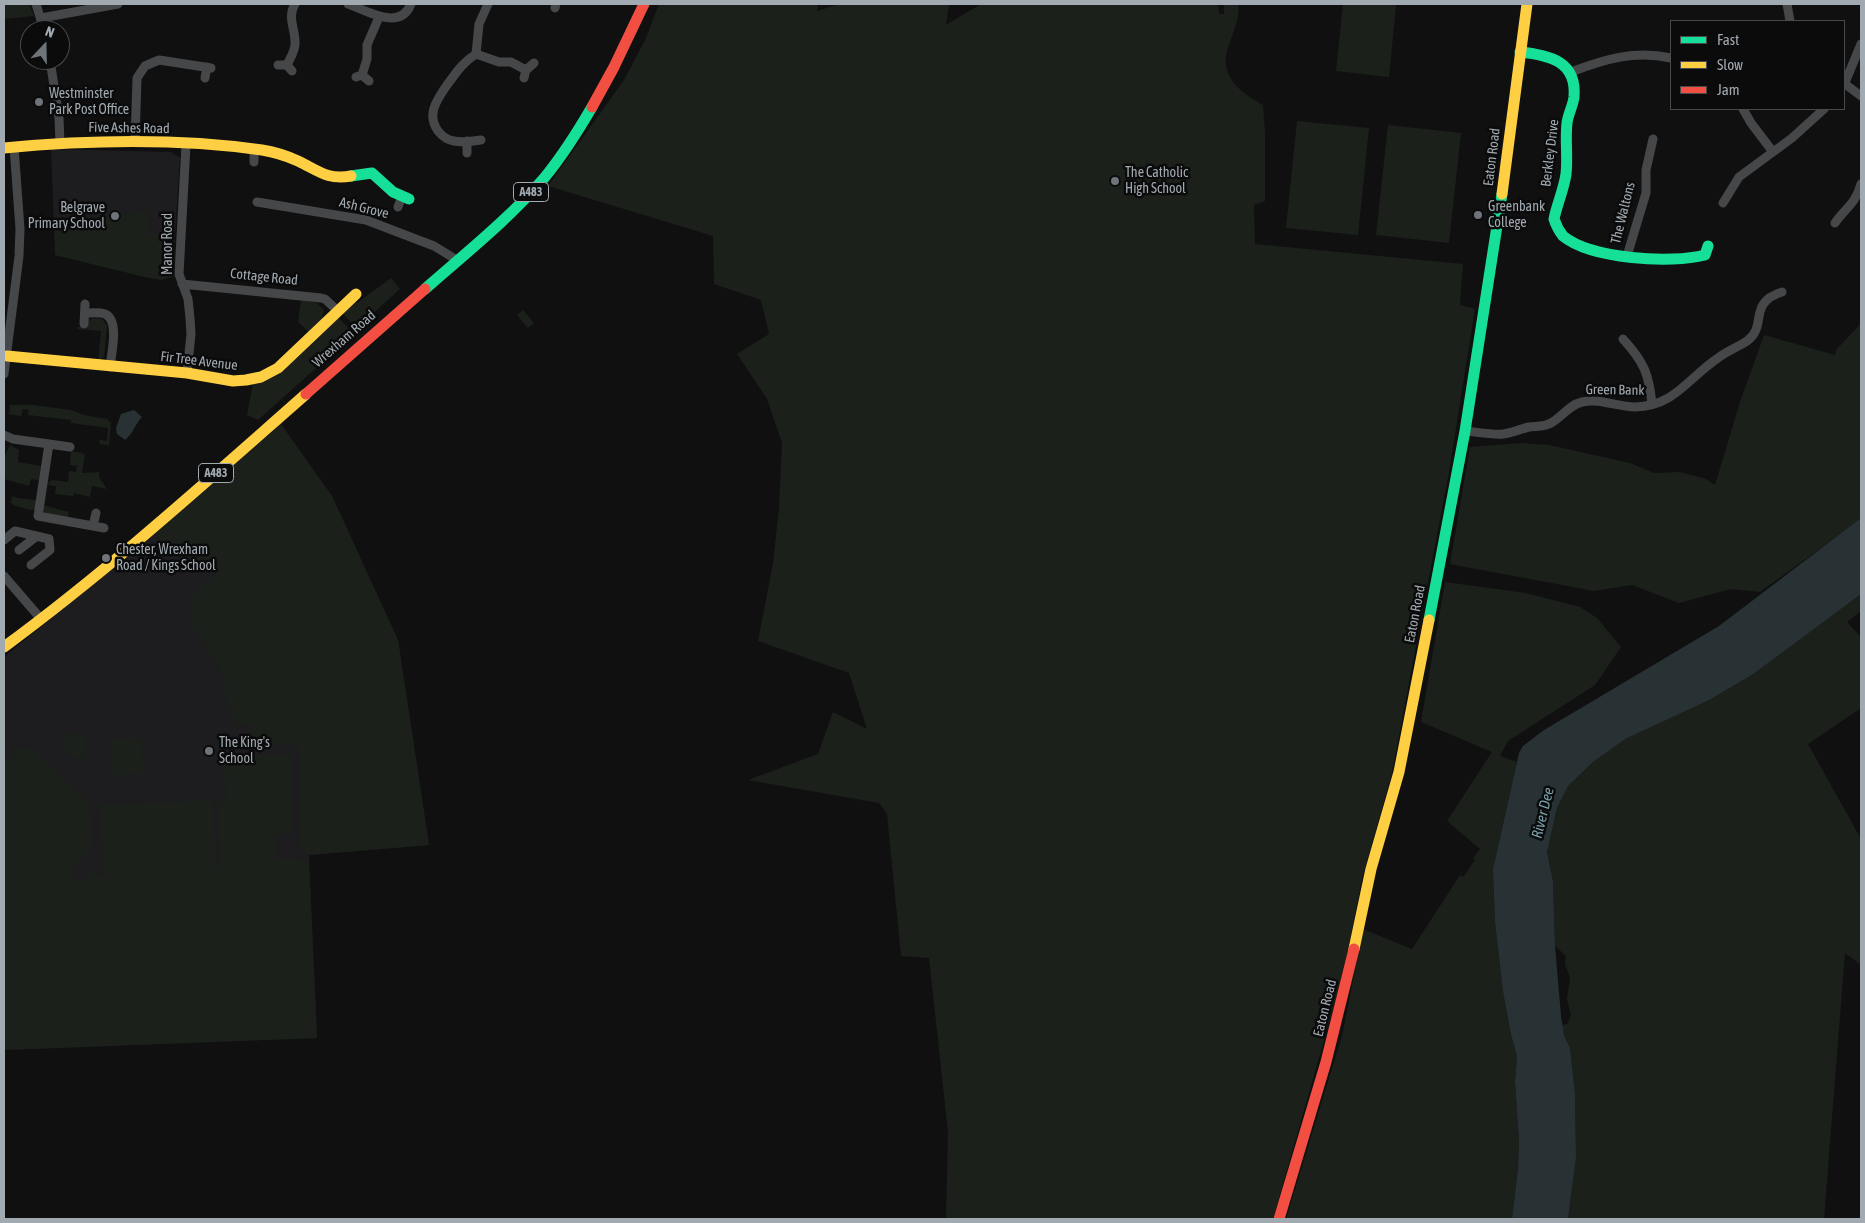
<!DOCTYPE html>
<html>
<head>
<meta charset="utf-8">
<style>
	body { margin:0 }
	#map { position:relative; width:1865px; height:1223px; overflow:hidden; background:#101011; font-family:"Asap Condensed",sans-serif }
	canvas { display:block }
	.frame { position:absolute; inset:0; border:5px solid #a1aab1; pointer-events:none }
	.legend { position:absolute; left:1670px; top:20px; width:175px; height:90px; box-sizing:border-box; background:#0b0b0c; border:1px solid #474b4e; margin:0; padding:6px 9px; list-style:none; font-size:15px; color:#a1aab1 }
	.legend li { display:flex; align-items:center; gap:10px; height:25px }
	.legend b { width:25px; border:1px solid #474b4e }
	.north { position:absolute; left:20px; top:20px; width:50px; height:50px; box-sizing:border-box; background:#0b0b0c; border:1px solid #474b4e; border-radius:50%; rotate:21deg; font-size:14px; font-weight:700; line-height:20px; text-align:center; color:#a1aab1 }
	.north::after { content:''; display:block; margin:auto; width:18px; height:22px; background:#6e7479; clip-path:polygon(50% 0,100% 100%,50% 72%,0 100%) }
</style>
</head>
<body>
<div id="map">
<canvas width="1865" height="1223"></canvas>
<div class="frame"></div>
<ul class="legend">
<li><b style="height:6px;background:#16e098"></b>Fast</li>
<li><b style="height:6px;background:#ffcf43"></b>Slow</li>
<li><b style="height:6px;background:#f24e42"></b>Jam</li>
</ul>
<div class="north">N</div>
</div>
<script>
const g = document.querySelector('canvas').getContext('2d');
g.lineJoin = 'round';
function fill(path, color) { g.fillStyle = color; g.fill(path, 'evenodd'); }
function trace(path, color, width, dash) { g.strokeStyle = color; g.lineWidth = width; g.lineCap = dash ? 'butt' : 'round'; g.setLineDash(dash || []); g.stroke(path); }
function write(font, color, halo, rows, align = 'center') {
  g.font = font + ' "Asap Condensed",sans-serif'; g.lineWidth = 5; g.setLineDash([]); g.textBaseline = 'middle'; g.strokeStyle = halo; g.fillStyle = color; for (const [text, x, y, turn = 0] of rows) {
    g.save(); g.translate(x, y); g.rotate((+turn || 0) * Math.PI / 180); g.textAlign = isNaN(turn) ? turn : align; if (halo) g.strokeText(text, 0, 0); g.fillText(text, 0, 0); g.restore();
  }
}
fill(new Path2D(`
	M51 149 171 152 180 158 175 235 174 276 161 280 145 277 55 255Z
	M332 496 398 640 429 845 309 855 317 1038 4 1050V657L157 532Z`), '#1d1d1f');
fill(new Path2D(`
	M4 4H29L34 16 4 19Z
	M659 4H818L817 11 840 4H949L946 25 981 4H1218L1219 14H1224V4H1238C1240 12 1237 22 1234 30 1232 38 1227 48 1226 56 1223 81 1244 94 1263 105L1265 133V201L1254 205 1255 244 1463 264 1460 305 1475 309 1449 472 1392 773 1362 879 1348 950 1334 1005 1273 1219H946L948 1132 929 958 901 956 887 814 879 803 748 780 818 754 833 712 867 729 849 673 758 641 773 563 779 508 782 443 767 399 737 354 769 334 761 300 714 284 713 236 548 186 624 80 645 40Z
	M1343 4 1396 5 1389 77 1336 71Z
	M1297 121 1369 128 1358 235 1286 228Z
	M1388 125 1461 133 1449 243 1376 235Z
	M147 210V234H174L173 276 161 280 145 277 55 255V225L79 223 80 218 122 216Z
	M391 278 400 289 357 328 341 312 356 301 357 303Z
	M301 300 317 303 324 310 322 319 309 332 298 322Z
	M523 310 534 323 528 328 517 315Z
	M337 316 354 334 258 420 247 415 253 383Z
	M93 318 102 319 107 325 104 357 98 362 101 331 78 329V327H87L89 320Z
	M1861 323V519L1760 592 1731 589 1679 603 1632 585 1594 591 1450 564 1470 447 1522 443 1549 445 1630 463 1654 473 1680 472 1706 479 1715 485 1740 402 1764 335 1835 355 1836 350Z
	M10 405H33L71 410 84 415 107 419 111 423 109 445 100 444 99 440 107 441 108 428 71 423V420L28 415 29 410 23 409 21 416 9 414Z
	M281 424 332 496 398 640 429 845 309 855 300 852 299 745H252V724H234V710H227L225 681 218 665 209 657 206 650 204 640 190 624 189 604 195 593 217 574 206 565 165 552 157 532Z
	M10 445 19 450 18 462 41 466 39 480 31 479 29 486 4 479V457Z
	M71 451 83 453 85 455 82 473 99 472V477L107 489 92 486 90 497 74 493 73 496 55 494 56 486 48 485 49 482 52 480 68 482 69 471 76 472 77 466 70 465Z
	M12 496 17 498 37 500 35 509 30 510 13 505 11 502Z
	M43 505 69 512 68 517 46 514 42 509Z
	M1445 582 1526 593 1580 607 1597 618 1621 647 1595 685 1508 741 1500 756 1517 762 1493 869 1495 922 1503 992 1511 1034 1517 1057 1515 1082 1519 1141 1518 1168 1512 1219H1286L1343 1032 1363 929 1412 949 1460 875 1463 877 1475 860 1473 858 1480 849 1447 821 1492 752 1421 722Z
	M1861 594V611L1847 622 1861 637V708L1808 744 1861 839V965L1845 953 1824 1219H1568L1576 1158 1575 1094 1570 1048 1564 1035 1562 1025 1567 1024 1571 1015 1567 999 1570 978 1565 964 1566 956 1555 946 1553 881 1547 852 1557 808 1568 786 1595 760 1627 738 1804 635Z
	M86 733 87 757 74 758 66 751V734Z
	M141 737 144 774 113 776 111 739Z
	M14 749H31L90 803 93 845 75 864 77 866 70 874 82 883 93 871 98 876 103 874 99 805 213 800 216 868H220L217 804 226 803 224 755 291 754 293 834 275 835V859H296L309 863 317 1038 4 1050V761H14Z`), '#1b201b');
fill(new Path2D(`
	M134 410 142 417C135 424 133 434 125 440L117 434 116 428 121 414Z
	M1861 518V594L1753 674 1709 700 1627 738 1594 761 1568 786 1557 808 1547 852 1553 881 1555 946 1561 1016 1564 1035 1570 1048 1575 1094 1576 1158 1568 1219H1512L1518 1168 1519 1141 1515 1082 1517 1057 1511 1034 1503 992 1495 922 1493 869 1519 753 1523 746 1544 730 1719 626Z`), '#283235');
trace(new Path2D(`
	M36 4 44 30
	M348 4C366 10 400 32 411 4
	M1787 4 1790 21
	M555 8 556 4
	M41 18 118 4
	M476 54 499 62H511L526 70
	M50 60 59 118 60 143
	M278 65H287L292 71
	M287 65C290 58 296 50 295 42 295 28 287 17 295 4
	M1571 72C1605 59 1635 50 1671 58
	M362 75 367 59V45L379 17
	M356 77 362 75 369 81
	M205 78 207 67
	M524 78 526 70 534 63
	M1845 84 1861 96
	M1844 85 1861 44
	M1743 109 1751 123 1773 152
	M481 140C472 141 463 143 454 141 447 140 442 136 438 131 426 114 437 100 447 85 456 73 462 63 476 54L479 24 488 4
	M467 141V153
	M135 142 137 78 145 66 159 60 211 68
	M186 145 179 274 188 299 190 318 191 334 187 373
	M254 162V150
	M257 202 366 220 434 246 457 260
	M1723 203 1739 177 1792 138 1824 109
	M398 207 402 196
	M1835 223C1846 207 1855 205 1861 184
	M1627 256 1646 193V170L1653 139
	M182 284 321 298 325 299 338 311
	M85 313C91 313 99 312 105 314 120 320 111 355 110 367
	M84 324 85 304
	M1623 339C1644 362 1649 374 1652 404
	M4 374 19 256 20 229 14 147
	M1465 431C1477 432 1491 435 1503 434 1512 433 1520 429 1529 427 1537 426 1544 427 1551 423 1562 417 1569 405 1582 402 1600 398 1617 407 1635 407 1675 406 1688 378 1718 358 1727 351 1738 347 1747 341 1768 326 1747 303 1782 292
	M4 435 13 439 49 444 38 516 104 528
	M49 444 70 447
	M93 526 96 513
	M4 540 15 531 49 539 50 550 31 565
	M19 550 37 536
	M4 576 41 619`), '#454749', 9);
trace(new Path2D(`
	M1520 52C1549 55 1577 61 1574 97 1573 106 1568 114 1567 123 1565 140 1568 157 1566 174 1564 189 1557 204 1554 219 1556 225 1559 231 1563 236 1591 259 1671 264 1705 255L1708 246
	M351 176 372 173 393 192 409 199
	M425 289C466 253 510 218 545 177 563 155 578 131 592 107
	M1429 620 1465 431 1502 194`), '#16e098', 11);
trace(new Path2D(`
	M4 148C89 140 177 138 262 150 275 152 287 156 298 161 319 171 327 180 351 176
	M1502 194 1527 4
	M7 356 187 373 233 381 246 380 261 377 278 368 356 294
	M4 647C110 569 207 481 306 394
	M1354 949 1371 869 1399 772 1429 620`), '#ffcf43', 11);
trace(new Path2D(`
	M592 107 614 67 644 4
	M306 394 425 289
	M1279 1219 1326 1062 1354 949`), '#f24e42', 11);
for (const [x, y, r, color] of [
	[39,102,5,"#6e7479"],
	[1115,181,5,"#6e7479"],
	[1478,215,5,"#6e7479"],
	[115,216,5,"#6e7479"],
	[106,558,5,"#6e7479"],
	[209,751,5,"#6e7479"]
]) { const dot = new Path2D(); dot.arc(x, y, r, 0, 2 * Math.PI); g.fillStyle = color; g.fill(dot); trace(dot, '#0b0b0c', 2); }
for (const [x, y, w] of [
	[531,192,35],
	[216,473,35]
]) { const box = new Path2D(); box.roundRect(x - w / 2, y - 9.5, w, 19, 4); g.fillStyle = '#0b0b0c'; g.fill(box); trace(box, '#a1aab1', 1); }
write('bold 12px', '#a1aab1', null, [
	["A483",531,192],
	["A483",216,473]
]);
write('14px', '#a1aab1', '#0b0b0c', [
	["Westminster",49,94],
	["Park Post Office",49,110],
	["The Catholic",1125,173],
	["High School",1125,189],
	["Greenbank",1488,207],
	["College",1488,223],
	["Belgrave",105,208,"right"],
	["Primary School",105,224,"right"],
	["Chester, Wrexham",116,550],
	["Road / Kings School",116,566],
	["The King's",219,743],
	["School",219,759]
], 'left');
write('14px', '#a1aab1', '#0b0b0c', [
	["Five Ashes Road",129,128,1],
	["Berkley Drive",1550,153,-83],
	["Eaton Road",1492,157,-83],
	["Ash Grove",364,208,14],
	["The Waltons",1623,213,-76],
	["Manor Road",168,244,-90],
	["Cottage Road",264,277,6],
	["Wrexham Road",344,339,-41],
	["Fir Tree Avenue",199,361,7],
	["Green Bank",1615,390,1],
	["Eaton Road",1415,614,-79],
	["Eaton Road",1325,1008,-76]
]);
write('italic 15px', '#79a1ac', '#0b0b0c', [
	["River Dee",1543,813,-76]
]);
</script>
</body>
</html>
